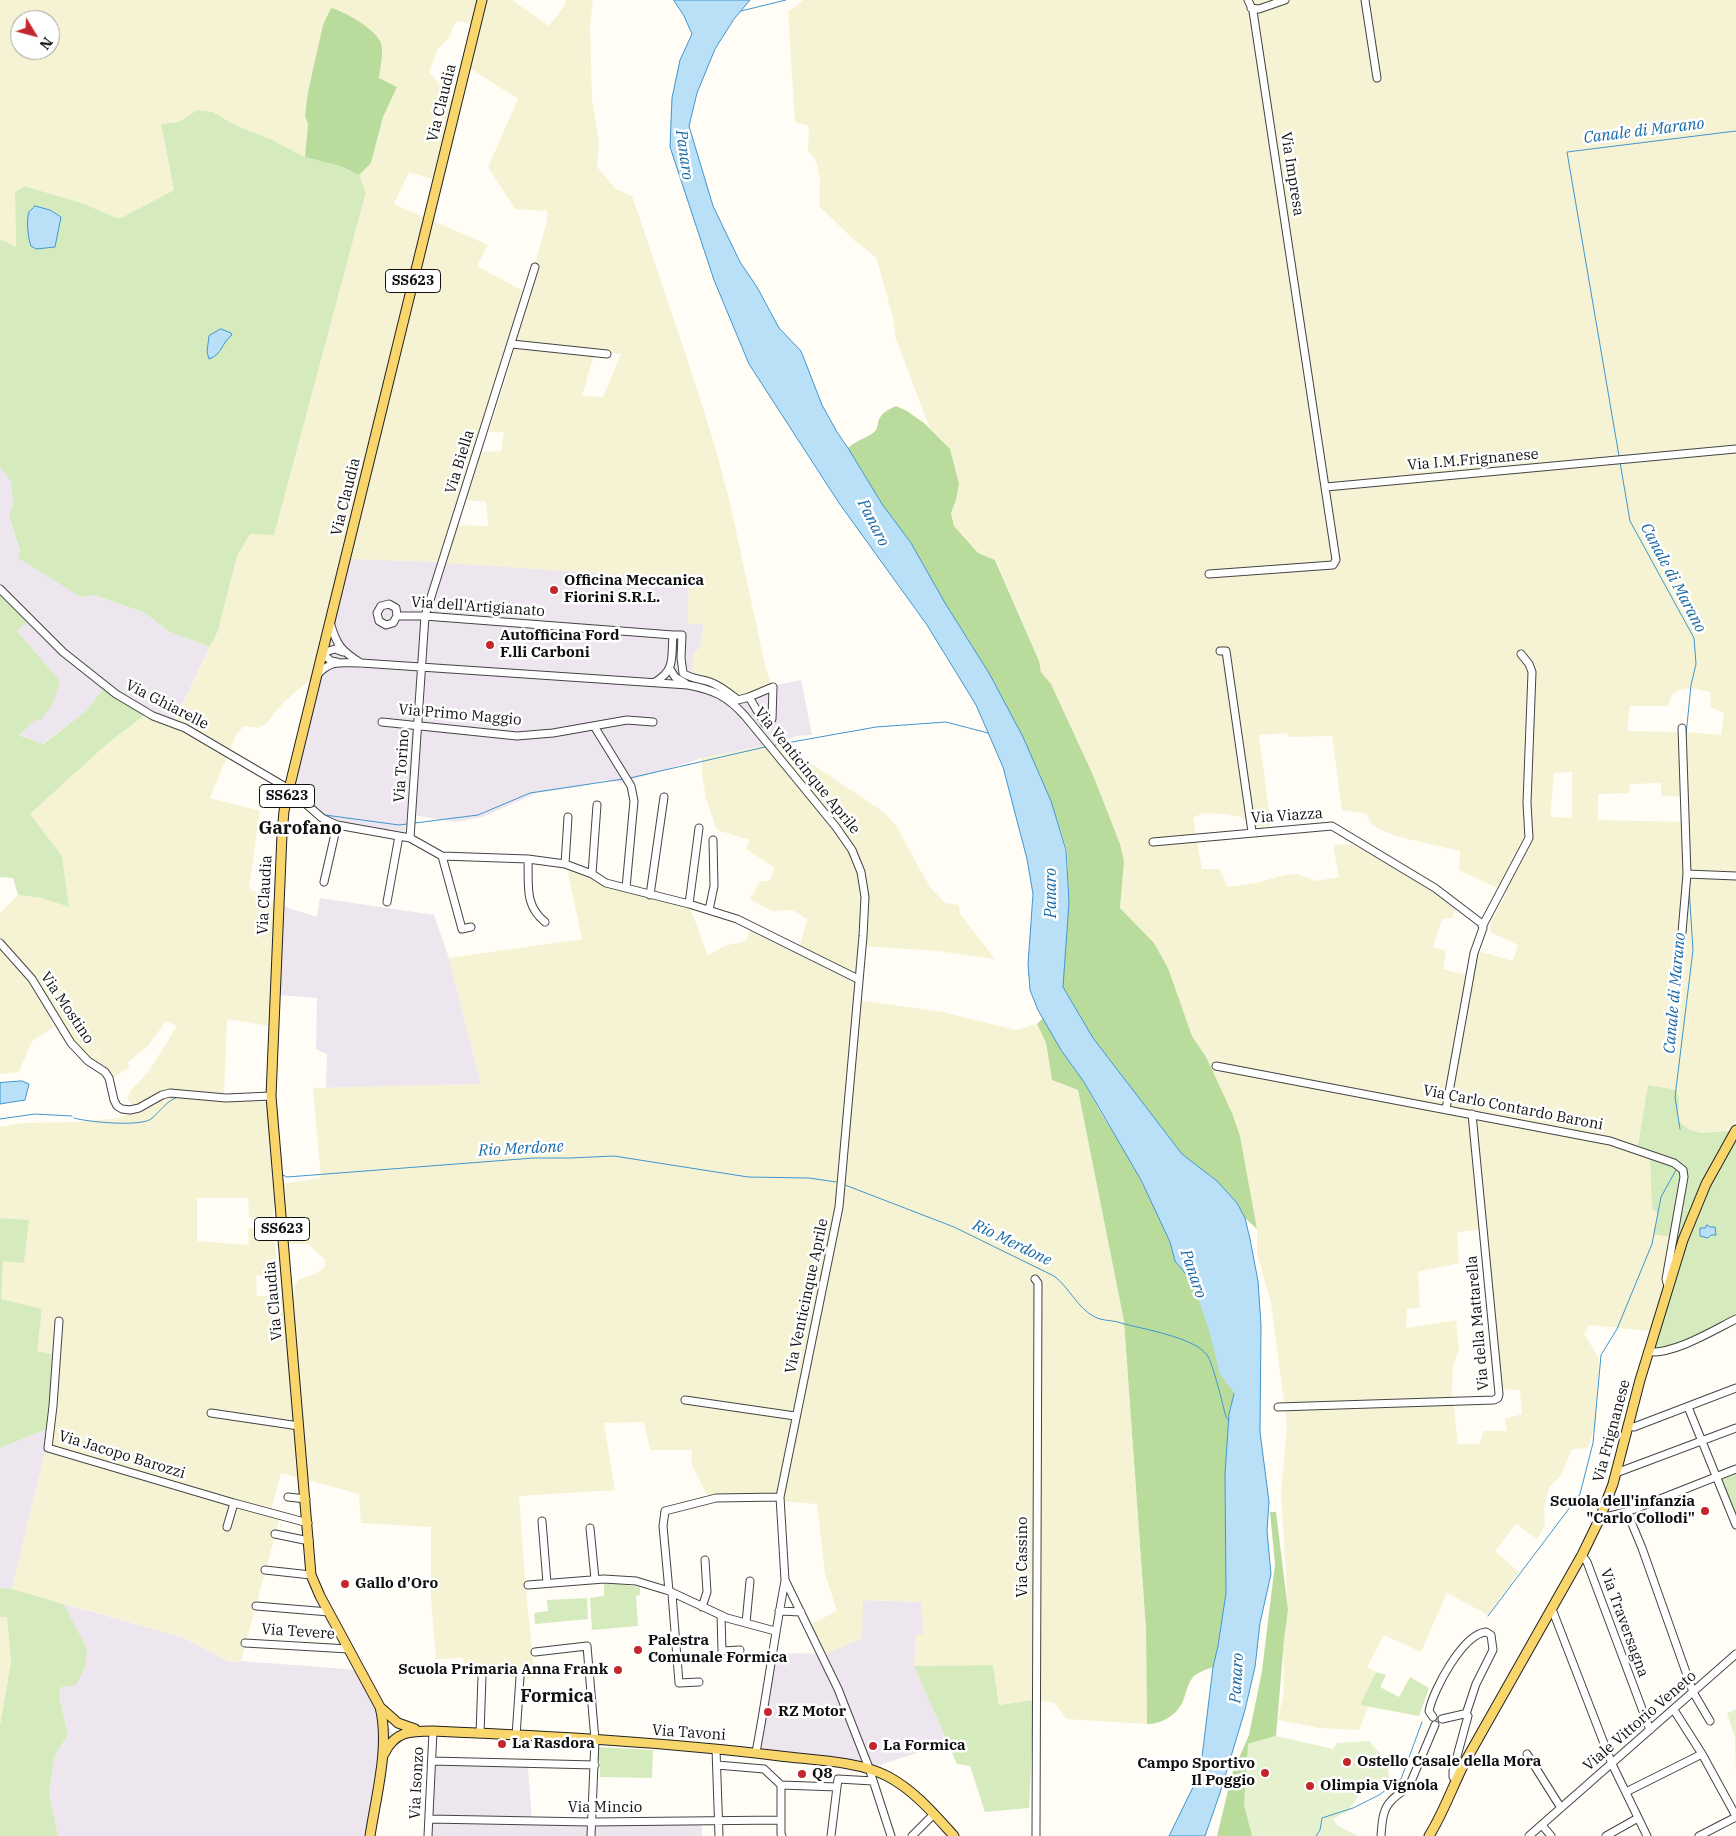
<!DOCTYPE html>
<html>
<head>
<meta charset="utf-8">
<style>
	body { margin:0 }
	#map { position:relative; width:1736px; height:1836px; overflow:hidden; background:#fffdf5; font-family:"IBM Plex Serif",serif }
	canvas { display:block }
	.north { position:absolute; left:10px; top:10px; width:50px; height:50px; box-sizing:border-box; background:#fff; border:1px solid #a0a0a0; border-radius:50%; rotate:127deg; font-size:14px; font-weight:700; line-height:20px; text-align:center; color:#111 }
	.north::after { content:''; display:block; margin:auto; width:18px; height:22px; background:#c4262e; clip-path:polygon(50% 0,100% 100%,50% 72%,0 100%) }
</style>
</head>
<body>
<div id="map">
<canvas width="1736" height="1836"></canvas>
<div class="north">N</div>
</div>
<script>
const g = document.querySelector('canvas').getContext('2d');
g.lineJoin = 'round';
function fill(path, color) { g.fillStyle = color; g.fill(path, 'evenodd'); }
function trace(path, color, width, dash) { g.strokeStyle = color; g.lineWidth = width; g.lineCap = dash ? 'butt' : 'round'; g.setLineDash(dash || []); g.stroke(path); }
function write(font, color, halo, rows, align = 'center') {
  g.font = font + ' "IBM Plex Serif",serif'; g.lineWidth = 5; g.setLineDash([]); g.textBaseline = 'middle'; g.strokeStyle = halo; g.fillStyle = color; for (const [text, x, y, turn = 0] of rows) {
    g.save(); g.translate(x, y); g.rotate((+turn || 0) * Math.PI / 180); g.textAlign = isNaN(turn) ? turn : align; if (halo) g.strokeText(text, 0, 0); g.fillText(text, 0, 0); g.restore();
  }
}
fill(new Path2D(`
	M0 467 11 482 13 504 9 516 20 552 94 595 143 612 170 632 210 647 173 724 140 713 103 689 86 711 42 744 18 734 36 718 60 681 17 631 27 622 0 593Z
	M342 558 439 562 689 579 688 622 704 624 700 647 692 672 717 681 728 689 772 686 801 680 812 735 796 736 783 742 702 758 622 783 604 780 584 786 537 793 482 817 456 822 407 814 404 839 356 828 326 819 290 792 331 595Z
	M320 898 434 915 449 958 481 1084 326 1088 327 1054 316 1049 317 998 278 995 279 905 317 917Z
	M48 1429 46 1449 12 1589 0 1588V1448Z
	M863 1600 921 1602 924 1634 914 1666 948 1743 867 1769 754 1754 773 1653 826 1654Z
	M64 1604 182 1637 230 1662 241 1661 358 1670 395 1738 382 1775 369 1836H58L49 1792 55 1755 68 1735 59 1696 61 1687 87 1650Z
	M428 1765 528 1767 532 1823 702 1824V1836H426Z`), '#eee6ef');
fill(new Path2D(`
	M0 0H512L549 26 564 6 566 0H593L590 25 592 99 599 142 597 167 616 189 632 196 686 355 714 443 730 503 765 665 772 686 738 698 717 681 692 672 693 654 700 647 704 625 688 623 689 579 445 563 457 525 488 526 486 502 466 500 481 452 501 451 504 432H489L515 348 594 355 582 396 603 397 621 354 507 340 439 562 342 559 331 595 315 678 306 683 283 703 266 724 258 728 244 726 236 735 210 798 260 811 249 888 279 905 276 1027 227 1019 224 1095 269 1098 280 1184 321 1178 313 1088 481 1084 449 958 582 939 567 868 691 910 708 956 724 946 746 941 751 927 799 948 807 919 792 910 772 911 750 899 760 881H769L775 868 746 849 750 840 717 830 706 799 702 774V758L783 742 794 752 885 813 897 827 919 868 931 888 945 903 959 905 960 914 995 959 938 951 861 946 858 1000 943 1012 1016 1030 1037 1024 1046 1043 1052 1080 1078 1090 1124 1321 1146 1629 1147 1724 1066 1719 1055 1703 1034 1700 999 1705 993 1665 914 1666 916 1635 924 1634 921 1602 863 1600 862 1638 826 1654 809 1625 837 1611 825 1574 817 1504 768 1500 709 1499 691 1463 692 1450H650L644 1422 604 1423 615 1490 519 1496 526 1592 535 1679 465 1674 463 1658 436 1659 431 1598V1527L361 1523 359 1494 281 1473 270 1514 280 1517 241 1661 230 1662 182 1637 12 1589 46 1449 57 1355 37 1351 0 1300 3 1261 29 1220 0 1218V1127L22 1123 75 1122 120 1118 137 1108 129 1102 127 1098 131 1090 149 1071 177 1026 166 1021 148 1046 127 1063 130 1067 111 1079 103 1066 92 1059 106 1041 89 1060 36 990 54 1027 32 1041 19 1072 0 1074V913L18 895 41 898 69 907 62 856 30 814 108 743 145 715 173 724 218 631 237 556 250 534H274L366 192 359 175 371 163 383 117 397 87 379 78 382 53 305 116 308 124 305 157 270 139 235 125 213 112 197 110 179 122 161 124 174 190 119 219 82 203 24 186 15 192 16 248 4 241 0 240ZM20 20H50V50H20ZM456 21 478 25 468 67 518 99 488 167 515 209 547 211V221L535 264 525 292 477 266 488 245 394 204 409 172 432 179 453 100 429 72 438 49 448 39ZM279 1186 288 1244H308L325 1260V1267L315 1274 298 1280 294 1287 293 1296H257L256 1275 278 1277 274 1230 248 1228 249 1245 197 1241V1198H248L249 1217 272 1219Z
	M803 0H1736V1120L1729 1130 1707 1133 1691 1131 1685 1127 1678 1120 1679 1098 1650 1159 1652 1209 1658 1213 1671 1237 1665 1277 1650 1331 1589 1325 1584 1334 1599 1358 1596 1421 1588 1448 1572 1449 1561 1476 1549 1487 1544 1509 1545 1525 1537 1539 1516 1524 1495 1551 1519 1572 1488 1615 1447 1593 1421 1652 1384 1635 1367 1667 1376 1672 1360 1705 1368 1707 1359 1730 1319 1728 1278 1720 1284 1691 1283 1641 1287 1593 1281 1491 1287 1426 1271 1303 1257 1254V1229L1240 1136 1206 1057 1192 1036 1168 968 1154 943 1120 908 1124 861 1120 844 1093 775 1051 684 1041 672 1039 661 996 560 978 553 954 526 951 513 956 500 942 440 931 432 896 339 893 318 877 260 870 252 856 242 819 206 820 179 816 161 808 150 809 126 795 122 788 12ZM1691 688 1710 692 1711 708 1724 713 1721 735 1687 732 1627 731 1630 706H1668L1672 695 1679 690ZM1286 733 1289 737 1332 736 1342 810 1366 814 1373 826 1395 836 1460 851 1459 870 1507 893 1491 922 1490 932 1518 945 1513 961 1478 951 1472 976 1443 969 1446 951 1433 947 1442 919 1453 918 1455 905 1413 878 1351 844 1333 845 1339 877 1316 881 1297 874 1285 875 1256 883 1228 887 1219 869H1202L1193 818 1203 813 1224 814 1241 817 1255 827 1271 826 1259 735ZM1572 772V818L1550 817 1554 773ZM1661 783V796L1687 797 1688 822 1598 820V794L1629 793 1630 784ZM1486 1229 1502 1389 1520 1390 1522 1414 1505 1419 1507 1431H1483L1480 1444H1458L1452 1391 1453 1366 1459 1350 1456 1320 1406 1328 1407 1309 1420 1308 1418 1272 1459 1263 1457 1232Z
	M0 1617H7L11 1662 0 1725Z`), '#f6f3d4');
fill(new Path2D(`
	M197 110 213 112 235 125 270 139 305 157 340 166 359 175 366 192 274 535 250 534 237 556 218 631 210 647 170 632 143 612 94 595 81 597 18 558 20 551 9 516 13 504 11 482 0 467V240L4 241 16 247 15 192 24 186 82 203 119 219 174 190 161 124 179 122Z
	M0 593 27 622 17 631 60 681 53 703 41 720 36 719 19 735 43 744 86 711 103 689 145 715 108 743 30 814 62 856 69 907 41 898 18 895 13 878 0 877Z
	M1648 1085 1676 1090 1679 1098 1678 1120C1696 1141 1713 1129 1736 1131V1319L1677 1349 1648 1353 1650 1331 1665 1277 1671 1237 1653 1234 1658 1213 1652 1209 1650 1159 1637 1152Z
	M0 1218 29 1220 24 1263 3 1261 1 1299 42 1309 37 1351 57 1355 48 1429 0 1448Z
	M1736 1472V1511H1734L1721 1478Z
	M608 1583 640 1587V1595L636 1596 638 1626 592 1630 590 1598 604 1596V1585Z
	M0 1588 12 1589 64 1604 87 1649 85 1667 76 1685 61 1687 59 1696 68 1735 55 1755 49 1792 58 1836H0V1725L11 1662 7 1617H0Z
	M587 1598 588 1619 535 1624 534 1613 548 1611 547 1600Z
	M993 1665 999 1705 1034 1700 1029 1808 985 1812 970 1766 957 1764 914 1666Z
	M1376 1672 1386 1675 1380 1687 1399 1697 1410 1677 1429 1688 1419 1716 1360 1705Z
	M598 1747 653 1750 652 1778 600 1777V1761H597Z`), '#d5ebbd');
fill(new Path2D(`
	M331 8C344 11 377 30 381 43 384 53 380 68 379 78L397 87 383 117 371 163 359 175 340 166 305 157 308 124 305 116 308 92 323 25Z
	M896 406 907 411 924 423 950 449 959 484 956 500 951 513 954 526 978 553 995 560 1039 661 1041 672 1051 684 1093 775 1120 844 1124 861 1120 908 1154 943 1168 968 1192 1036 1206 1057 1232 1113 1240 1136 1257 1229 1245 1218 1237 1203 1217 1181 1182 1154 1093 1038 1063 987 1069 902 1067 850 1051 801 1023 737 989 673 945 603 911 543 882 504 848 448C857 439 871 437 876 430 877 429 878 424 878 422 881 413 887 410 896 406Z
	M1043 1018 1061 1050 1084 1082 1102 1115 1127 1153 1158 1215 1170 1242 1175 1261 1205 1297 1224 1372 1236 1386 1229 1414 1225 1474 1226 1593 1218 1646 1213 1667C1207 1669 1199 1672 1194 1676 1187 1683 1186 1696 1181 1705 1174 1717 1160 1724 1147 1724L1146 1629 1124 1321 1078 1090 1052 1080 1046 1043 1037 1024Z
	M1270 1512H1276L1288 1610 1284 1639 1276 1736 1248 1744 1252 1836H1217L1232 1774 1249 1735 1262 1671 1275 1564Z`), '#b9dc9c');
fill(new Path2D(`
	M1736 1709V1773L1735 1738 1727 1713Z
	M1276 1736 1333 1749 1337 1743 1369 1741 1388 1763 1389 1780 1361 1792 1348 1811 1333 1819 1338 1826 1358 1836H1252L1244 1805 1248 1744Z`), '#e6f2cf');
const water = new Path2D(`
	M674 0H750L734 19 715 49 697 93 689 126 713 206 740 262 757 287 779 328 801 351 822 405 837 432 848 448 882 504 911 543 945 603 989 673 1023 737 1051 801 1066 850 1069 902 1063 987 1093 1038 1182 1154 1217 1181 1237 1203 1245 1218 1250 1239 1258 1281 1261 1325 1260 1432 1269 1502 1267 1531 1271 1574 1260 1623 1255 1667 1245 1710 1220 1793 1205 1836H1169L1200 1773 1213 1667 1218 1646 1226 1593 1225 1474 1229 1414 1236 1386 1224 1372 1205 1297 1175 1261 1170 1242 1141 1180 1084 1082 1061 1050 1038 1010 1030 990 1028 964 1033 894 1027 859 1003 767 976 705 927 625 839 503 749 364 714 280 670 147 672 98 680 60 692 34 684 16Z
	M35 206 50 210 61 217 55 247 36 249 31 246C28 239 26 219 29 212 29 211 35 207 35 206Z
	M221 329 231 333 232 335C222 342 222 355 209 359L207 352 209 336Z
	M22 1081 29 1084 25 1100 0 1104V1083Z
	M1707 1225 1710 1227H1715L1716 1235H1711L1708 1238 1700 1236V1228H1705Z`);
fill(water, '#b9e0f7');
trace(water, '#3f96cf', 1);
trace(new Path2D(`
	M741 11 786 0
	M1619 456 1567 152 1736 131
	M1620 462 1630 521 1694 638 1696 664 1691 685 1686 735
	M775 745 876 727 946 722 988 733
	M630 778 765 747
	M295 790 325 815 399 825 407 824
	M415 823 478 815 530 793 623 779
	M275 1100 278 1130
	M74 1118C87 1122 140 1127 151 1119 160 1112 167 1100 178 1097
	M0 1119 35 1114 72 1116
	M1680 1129 1675 1097 1693 950 1689 887
	M281 1172 283 1175 287 1177 534 1158H570L614 1156 748 1177 809 1178 836 1182
	M845 1185 954 1227 1054 1276C1069 1287 1078 1309 1095 1317 1102 1321 1113 1320 1121 1323 1142 1329 1194 1337 1207 1355 1213 1363 1223 1406 1226 1417L1229 1420
	M1488 1616 1580 1494 1593 1443 1601 1355 1617 1329 1652 1244 1661 1197 1676 1170
	M1316 1836 1320 1830 1322 1818 1353 1808 1379 1795 1401 1779 1422 1722`), '#3f96cf', 1);
trace(new Path2D(`
	M1198 1283 1214 1331 1224 1372 1240 1393`), '#b9e0f7', 9);
const minor = new Path2D(`
	M1365 0 1377 78
	M1251 8 1259 9 1285 0
	M512 344 607 354
	M1326 487 1736 449
	M1209 574 1333 565 1336 560 1253 11 1248 0
	M0 589 63 652 116 694 153 716 185 728 265 775 289 789 322 818 337 825 410 838 442 856 528 859 565 864 592 874 606 883 689 904 737 919 858 979
	M397 616 393 623 386 625 379 621 377 613 381 606 389 604 396 608 397 616H425L673 635C671 657 676 670 655 682
	M330 622C336 644 341 651 361 663
	M673 635H682L681 658 683 673C691 679 701 679 710 682 721 686 729 693 738 700L749 697 773 687
	M1220 651H1226L1252 832
	M337 662 331 661 322 653 335 649 343 652
	M670 669 675 677 685 683
	M317 675C332 659 341 663 361 663L688 685C714 690 727 696 745 716L836 827 852 850 861 872 865 897 863 936 839 1207 780 1497 785 1580 838 1689 869 1768 891 1836
	M749 697 765 724 772 719 773 687
	M382 722 517 736 553 733 627 720 653 722
	M594 726 631 786 634 801 626 888
	M410 838 425 616 535 267
	M1153 842 1332 826 1435 888 1481 923 1483 928 1474 953 1446 1109
	M442 856 462 929 471 927
	M528 859C529 885 524 905 545 922
	M565 864 568 817
	M592 874 597 805
	M1687 874 1736 876
	M324 882 337 825
	M650 895 664 797
	M387 902 399 836
	M689 904 699 828
	M709 910 714 886 713 840
	M1483 925 1529 838 1527 803 1532 672 1529 664 1521 654
	M0 943 32 979 71 1043 88 1061 105 1072 109 1078 114 1100 117 1106 122 1109 130 1110 139 1108 162 1095 170 1093 226 1098 271 1096
	M1681 944 1687 874 1682 728
	M1216 1066 1610 1141 1674 1163 1683 1170 1684 1177 1666 1279 1668 1287
	M1035 1279 1038 1283 1036 1836
	M59 1321 53 1406 48 1448 234 1503 308 1523
	M1648 1352C1675 1354 1712 1331 1736 1319
	M685 1400 795 1416
	M1278 1407 1494 1400 1498 1398 1499 1394 1472 1114
	M1688 1407 1736 1525
	M211 1413 299 1426
	M1628 1426 1634 1427 1736 1388
	M1616 1473 1736 1428
	M288 1497 306 1499
	M1627 1512 1642 1548 1693 1692 1710 1721
	M1600 1518 1627 1512 1736 1469
	M542 1521 547 1583
	M227 1527 234 1503
	M590 1528 595 1579
	M275 1534 309 1541
	M1582 1555 1587 1562 1650 1730
	M265 1570 311 1575
	M528 1585 604 1579 636 1581 669 1591 727 1618 775 1631
	M669 1591 663 1526 665 1511 716 1498 780 1497
	M672 1594 679 1683 699 1682
	M256 1606 329 1612
	M702 1607 707 1592 705 1560
	M1552 1609 1612 1764 1647 1836
	M779 1611 801 1612
	M721 1615 722 1651 740 1650
	M746 1623 750 1581
	M245 1643 349 1649
	M535 1652 587 1646 595 1740 591 1836
	M1674 1710 1702 1754 1736 1816
	M1433 1717 1429 1711C1433 1690 1463 1634 1486 1632L1491 1635 1493 1650 1476 1684 1466 1714
	M1442 1719 1464 1714 1468 1716 1453 1771V1777L1456 1780
	M480 1734 482 1676
	M516 1736 520 1677
	M716 1749 719 1836
	M756 1752C767 1695 774 1638 785 1581
	M1527 1754 1561 1808
	M432 1761 595 1765
	M717 1765 764 1769 781 1785 837 1787 838 1779 873 1781
	M781 1785V1834L782 1836
	M1626 1792 1702 1754
	M429 1819 591 1822 781 1820
	M1542 1825 1551 1836
	M428 1836 433 1731
	M831 1836 837 1787
	M912 1836 934 1814
	M1381 1836C1382 1824 1382 1810 1391 1801 1397 1794 1405 1791 1410 1784L1435 1725
	M1529 1836 1736 1654
	M1606 1836 1638 1818
	M1699 1836 1736 1817`);
const major = new Path2D(`
	M380 1707 398 1723 415 1729
	M384 1754C395 1731 410 1731 433 1731 549 1736 665 1742 780 1756 812 1760 859 1761 887 1776 914 1790 934 1814 954 1836
	M370 1836C376 1796 390 1746 380 1707L320 1596 311 1575 271 1096 282 834 284 811 289 789 482 0
	M1429 1836C1444 1812 1453 1785 1466 1760L1582 1555 1600 1518 1613 1484 1640 1380 1683 1240 1706 1184 1736 1130`);
trace(minor, '#444', 9);
trace(major, '#222', 11);
trace(minor, '#fff', 7);
trace(major, '#f9d66b', 9);
for (const [x, y, r, color] of [
	[554,590,5,"#c4262e"],
	[490,645,5,"#c4262e"],
	[1705,1511,5,"#c4262e"],
	[345,1584,5,"#c4262e"],
	[638,1650,5,"#c4262e"],
	[618,1670,5,"#c4262e"],
	[768,1712,5,"#c4262e"],
	[502,1744,5,"#c4262e"],
	[873,1746,5,"#c4262e"],
	[1347,1762,5,"#c4262e"],
	[1265,1773,5,"#c4262e"],
	[802,1774,5,"#c4262e"],
	[1310,1786,5,"#c4262e"]
]) { const dot = new Path2D(); dot.arc(x, y, r, 0, 2 * Math.PI); g.fillStyle = color; g.fill(dot); trace(dot, '#fff', 2); }
for (const [x, y, w] of [
	[413,281,55],
	[287,796,55],
	[282,1229,55]
]) { const box = new Path2D(); box.roundRect(x - w / 2, y - 11.5, w, 23, 4); g.fillStyle = '#fff'; g.fill(box); trace(box, '#111', 1); }
write('bold 14px', '#111', null, [
	["SS623",413,281],
	["SS623",287,796],
	["SS623",282,1229]
]);
write('15px', '#111', '#fff', [
	["Via Claudia",442,103,-76],
	["Via Impresa",1292,174,81],
	["Via I.M.Frignanese",1473,460,-5],
	["Via Biella",460,462,-73],
	["Via Claudia",346,497,-76],
	["Via dell'Artigianato",478,607,4],
	["Via Ghiarelle",167,705,27],
	["Via Primo Maggio",460,715,5],
	["Via Torino",402,766,-86],
	["Via Venticinque Aprile",807,771,51],
	["Via Viazza",1287,816,-4],
	["Via Claudia",265,895,-87],
	["Via Mostino",67,1008,56],
	["Via Carlo Contardo Baroni",1513,1108,11],
	["Via Venticinque Aprile",807,1296,-78],
	["Via Claudia",274,1301,-95],
	["Via della Mattarella",1478,1323,-95],
	["Via Frignanese",1612,1431,-75],
	["Via Jacopo Barozzi",122,1455,17],
	["Via Cassino",1023,1557,-90],
	["Via Traversagna",1624,1623,70],
	["Via Tevere",298,1632,4],
	["Viale Vittorio Veneto",1640,1721,-41],
	["Via Tavoni",689,1733,4],
	["Via Isonzo",417,1783,-87],
	["Via Mincio",605,1808]
]);
write('bold 15px', '#111', '#fff', [
	["Officina Meccanica",564,581],
	["Fiorini S.R.L.",564,598],
	["Autofficina Ford",500,636],
	["F.lli Carboni",500,653],
	["Scuola dell'infanzia",1695,1502,"right"],
	["\"Carlo Collodi\"",1695,1519,"right"],
	["Gallo d'Oro",355,1584],
	["Palestra",648,1641],
	["Comunale Formica",648,1658],
	["Scuola Primaria Anna Frank",608,1670,"right"],
	["RZ Motor",778,1712],
	["La Rasdora",512,1744],
	["La Formica",883,1746],
	["Ostello Casale della Mora",1357,1762],
	["Campo Sportivo",1255,1764,"right"],
	["Il Poggio",1255,1781,"right"],
	["Q8",812,1774],
	["Olimpia Vignola",1320,1786]
], 'left');
write('italic 16px', '#1768a6', '#fff', [
	["Canale di Marano",1644,131,-7],
	["Panaro",684,155,82],
	["Panaro",873,523,63],
	["Canale di Marano",1673,578,62],
	["Panaro",1051,893,-90],
	["Canale di Marano",1675,993,-85],
	["Rio Merdone",521,1149,-3],
	["Rio Merdone",1012,1243,26],
	["Panaro",1193,1274,71],
	["Panaro",1237,1678,-87]
]);
write('bold 18px', '#111', '#fff', [
	["Garofano",300,829],
	["Formica",557,1697]
]);
</script>
</body>
</html>
